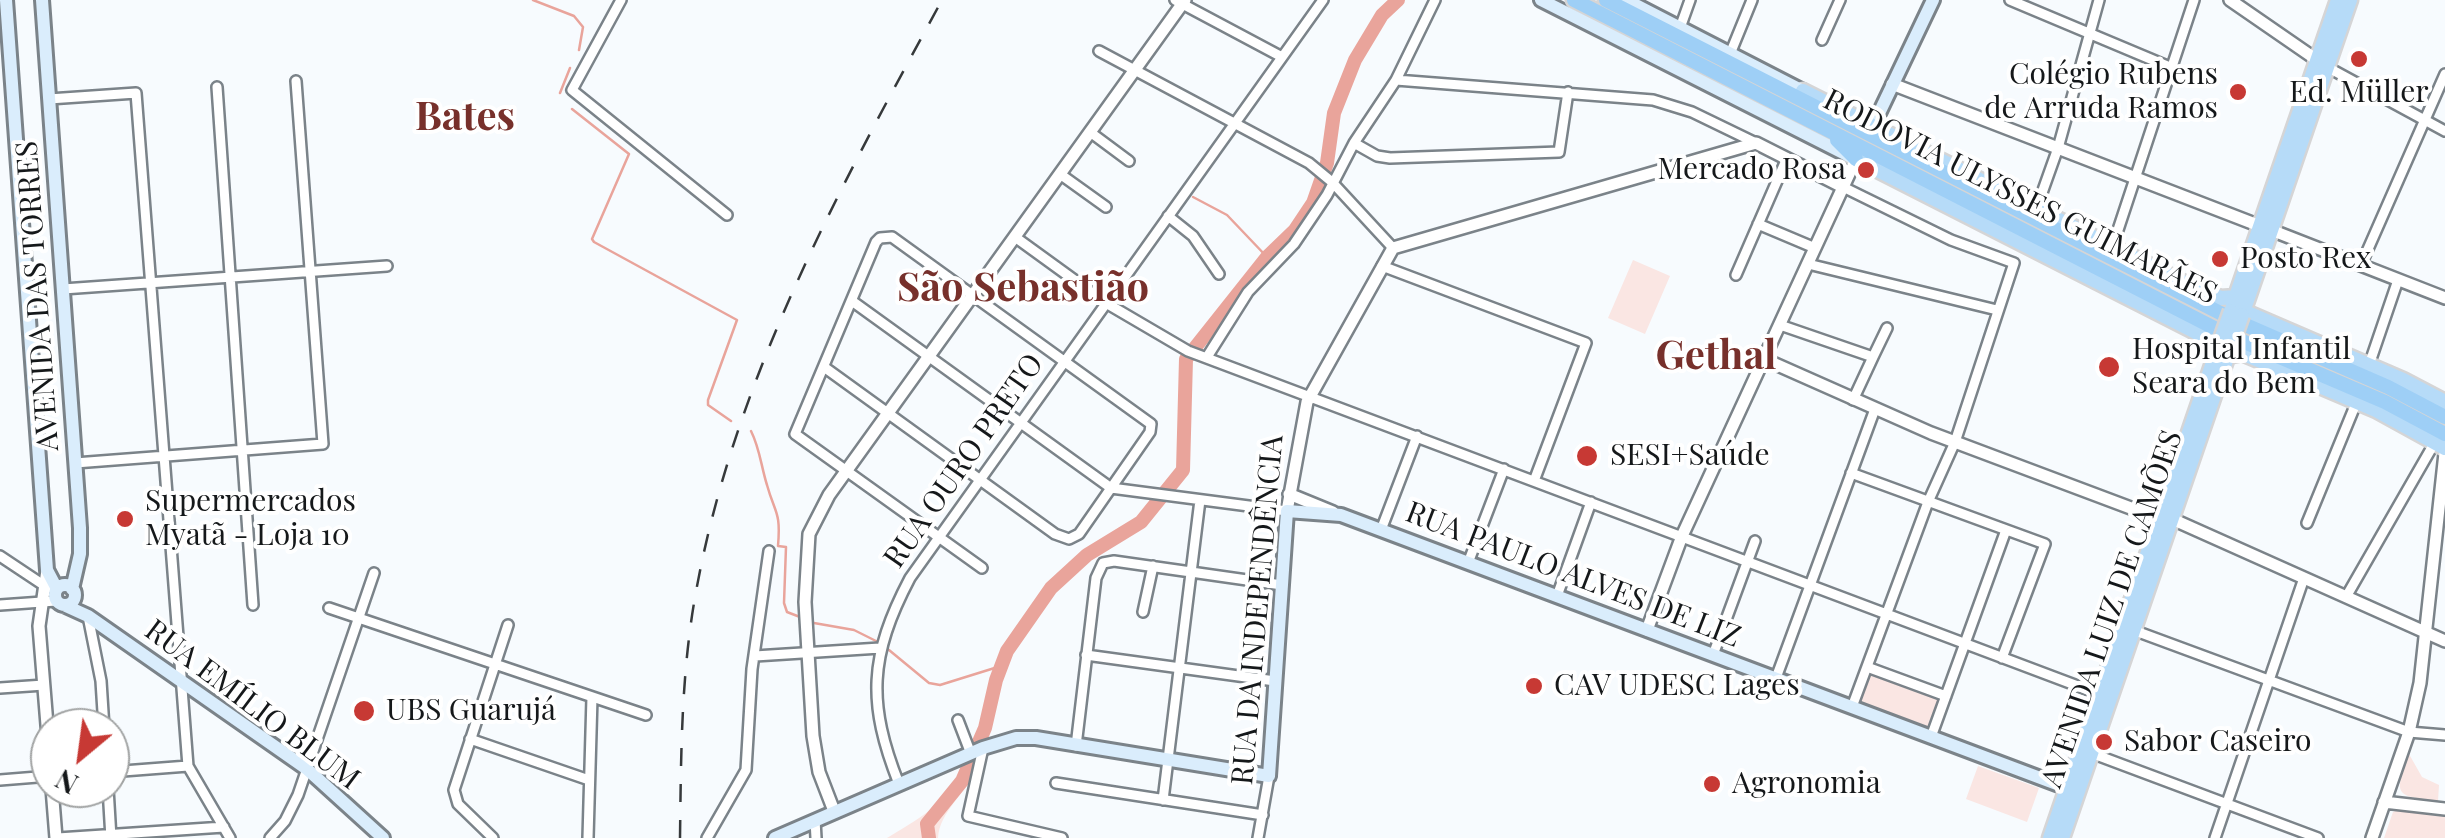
<!DOCTYPE html>
<html>
<head>
<meta charset="utf-8">
<style>
	body { margin:0 }
	#map { position:relative; width:2445px; height:838px; overflow:hidden; background:#f7fbfe; font-family:"Playfair Display",serif }
	canvas { display:block }
	.north { position:absolute; left:30px; top:708px; width:100px; height:100px; box-sizing:border-box; background:#fff; border:2px solid #a1a3a3; border-radius:50%; rotate:209deg; font-size:28px; font-weight:700; line-height:40px; text-align:center; color:#15181a }
	.north::after { content:''; display:block; margin:auto; width:35px; height:45px; background:#c73934; clip-path:polygon(50% 0,100% 100%,50% 72%,0 100%) }
</style>
</head>
<body>
<div id="map">
<canvas width="2445" height="838"></canvas>
<div class="north">N</div>
</div>
<script>
const g = document.querySelector('canvas').getContext('2d');
g.lineJoin = 'round';
function fill(path, color) { g.fillStyle = color; g.fill(path, 'evenodd'); }
function trace(path, color, width, dash) { g.strokeStyle = color; g.lineWidth = width; g.lineCap = dash ? 'butt' : 'round'; g.setLineDash(dash || []); g.stroke(path); }
function write(font, color, halo, rows, align = 'center') {
  g.font = font + ' "Playfair Display",serif'; g.lineWidth = 8; g.setLineDash([]); g.textBaseline = 'middle'; g.strokeStyle = halo; g.fillStyle = color; for (const [text, x, y, turn = 0] of rows) {
    g.save(); g.translate(x, y); g.rotate((+turn || 0) * Math.PI / 180); g.textAlign = isNaN(turn) ? turn : align; if (halo) g.strokeText(text, 0, 0); g.fillText(text, 0, 0); g.restore();
  }
}
fill(new Path2D(`
	M1633 260 1670 276 1645 334 1608 318Z
	M1867 667 1946 696 1931 737 1852 707Z
	M2409 754 2422 777 2439 785 2438 801C2394 796 2394 795 2409 754Z
	M1978 766 2039 788 2027 822 1966 799Z
	M974 768C966 796 940 810 938 838H887C913 822 952 801 962 770Z
	M2398 810 2445 816V838H2384L2393 812Z`), '#fae6e3');
trace(new Path2D(`
	M533 0 574 16 583 27 579 50
	M560 93 570 68
	M572 109 629 154 592 239 594 242 737 320 708 400V405L731 421
	M1193 197 1227 215 1267 257
	M751 431C760 449 761 466 767 485 775 514 781 511 778 546L786 547 784 603 787 612 800 617
	M814 623 854 630 878 642
	M889 650 929 683 940 685 1001 666`), '#e9a49b', 2.5);
trace(new Path2D(`
	M929 838 927 824 962 781 985 728 996 680 1007 651 1051 588 1087 555 1141 522 1183 470 1186 359 1267 257 1295 230 1313 203 1327 163 1334 113 1355 60 1382 15 1398 0`), '#e9a49b', 14);
const minor = new Path2D(`
	M621 0 572 90 727 215
	M1175 0 1282 57
	M2010 0 2172 68
	M1680 28 1690 0
	M1822 40 1840 0
	M1099 51 1309 163 1332 182 1393 248
	M1730 54 1752 0
	M2327 67 2445 131
	M1396 80 1653 100 1692 112 1756 143
	M217 87 253 605
	M49 99 136 93 188 766 230 838
	M1090 132 1129 161
	M1354 143 1377 156 1390 158 1559 152 1568 92
	M1060 174 1106 207
	M1843 187 1951 240 2014 263 1955 442 1928 502 1852 707
	M2037 207 2058 148 2099 0
	M1168 216 1193 236 1219 274
	M1758 224 1815 248
	M1015 237 1106 303 1188 351 2099 694
	M2113 245 2194 0
	M1808 264 1997 310
	M2361 265 2445 74
	M1382 266 1586 343 1534 481
	M1736 275 1787 158
	M63 289 387 266
	M852 301 1111 488 1287 511
	M1780 325 1873 357 1853 400
	M1207 357 1248 292 1294 244 1327 195 1354 143 1396 80 1435 0
	M1873 357 1887 328
	M2369 365 2398 280
	M824 367 1055 534 1069 539 1079 534 1150 432 1151 424 892 237 880 238 876 242 795 434 982 568
	M75 463 323 444 296 81
	M1851 473 2045 544 2002 658
	M2307 523 2357 401
	M1381 530 1417 436
	M0 556 48 588
	M1468 563 1504 469
	M1557 596 1591 502
	M2346 597 2435 442
	M0 605 56 601
	M329 608 646 715
	M1143 612 1153 566
	M88 616 101 681 104 728
	M2133 630 2409 732 2445 735
	M1086 655 1275 681
	M1713 655 1755 541
	M755 656 880 648
	M1867 667 1946 696
	M1776 678 1875 409
	M0 688 44 685
	M958 720 971 754
	M1931 737 2006 530
	M470 739 589 780
	M1076 746 1096 578 1103 563 1114 561 1282 585
	M983 748 968 816 1062 838
	M2091 753 2318 838
	M110 772 188 766
	M0 780 50 776
	M1056 783 1263 815
	M899 784C867 703 869 656 910 578L1323 0
	M108 788 111 838
	M1163 800 1200 500
	M815 820 816 838
	M58 838 224 827
	M270 838 285 821 298 795 374 573
	M493 838 458 804 454 790 508 625
	M588 838 592 697
	M707 838 746 770 752 669 769 551
	M1258 838 1269 776
	M2215 838 2304 578`);
const tertiary = new Path2D(`
	M2230 0 2317 60
	M1892 84 2260 226
	M2271 230 2445 298
	M1764 359 1931 433 2160 519
	M1289 494 1333 512
	M1287 511 1307 402 1393 248 1756 143 1843 187
	M2172 519 2445 641
	M47 570 39 626 50 762
	M1647 630 1682 536 1856 159
	M52 788 56 838
	M2384 802 2445 809
	M834 811 819 772 813 736 805 602 809 534 829 495 1185 0
	M2372 838 2409 732 2420 683 2445 453`);
const secondary = new Path2D(`
	M6 0 47 570 57 589
	M42 0 80 528V554L72 589
	M1541 0 1851 157
	M1626 0 1803 91
	M1873 126 1933 0
	M55 595a10 10 0 1 1 20 0a10 10 0 1 1-20 0Z
	M66 606 88 616 307 769 383 838
	M775 838 983 748 1016 738H1036L1269 776 1287 511 1341 515 2067 788`);
const primary = new Path2D(`
	M1803 91 2200 291 2221 298 2236 297
	M1856 159 2190 329 2204 337 2217 352
	M2233 305 2338 0
	M2243 311 2403 380 2445 402
	M2242 315 2350 0
	M2228 356 2242 353 2376 410 2445 448
	M2050 838 2220 342
	M2062 838 2231 346`);
const trunk = new Path2D(`
	M1574 0 2228 335 2385 402 2445 434
	M1606 0 2234 320 2388 387 2445 417
	M1837 140 1856 159`);
trace(minor, '#7b8389', 14);
trace(tertiary, '#7b8389', 16);
trace(secondary, '#7b8389', 18);
trace(primary, '#d5d5d6', 19);
trace(trunk, '#d5d5d6', 19);
trace(minor, '#fff', 9);
trace(tertiary, '#fff', 11);
trace(secondary, '#daedfc', 12);
trace(primary, '#b6dbf8', 14);
trace(trunk, '#9ecff6', 14);
trace(new Path2D(`
	M680 838C681 759 681 681 694 603 731 385 838 191 942 0`), '#36393b', 2.5, [18, 18]);
const primaryBridge = new Path2D(`
	M2220 342 2231 311
	M2231 346 2242 315`);
trace(primaryBridge, '#d5d5d6', 19, []);
trace(primaryBridge, '#b6dbf8', 14);
for (const [x, y, r, color] of [
	[2359,59,10,"#c73934"],
	[2238,92,10,"#c73934"],
	[1866,170,10,"#c73934"],
	[2220,259,10,"#c73934"],
	[2109,367,12,"#c73934"],
	[1587,456,12,"#c73934"],
	[125,519,10,"#c73934"],
	[1534,686,10,"#c73934"],
	[364,711,12,"#c73934"],
	[2104,742,10,"#c73934"],
	[1712,784,10,"#c73934"]
]) { const dot = new Path2D(); dot.arc(x, y, r, 0, 2 * Math.PI); g.fillStyle = color; g.fill(dot); trace(dot, '#fff', 4); }
write('30px', '#15181a', '#fff', [
	["Colégio Rubens",2218,75,"right"],
	["de Arruda Ramos",2218,109,"right"],
	["Ed. Müller",2359,93,"center"],
	["Mercado Rosa",1846,170,"right"],
	["Posto Rex",2240,259],
	["Hospital Infantil",2132,350],
	["Seara do Bem",2132,384],
	["SESI+Saúde",1610,456],
	["Supermercados",145,502],
	["Myatã - Loja 10",145,536],
	["CAV UDESC Lages",1554,686],
	["UBS Guarujá",386,711],
	["Sabor Caseiro",2124,742],
	["Agronomia",1732,784]
], 'left');
write('30px', '#15181a', '#fff', [
	["RODOVIA ULYSSES GUIMARÃES",2020,197,27],
	["AVENIDA DAS TORRES",38,296,-94],
	["RUA OURO PRETO",964,461,-55],
	["RUA PAULO ALVES DE LIZ",1573,575,21],
	["AVENIDA LUIZ DE CAMÕES",2112,609,-71],
	["RUA DA INDEPENDÊNCIA",1258,610,-85],
	["RUA EMÍLIO BLUM",252,705,37]
]);
write('bold 40px', '#77302b', '#fff', [
	["Bates",465,118],
	["São Sebastião",1023,289],
	["Gethal",1716,357]
]);
</script>
</body>
</html>
